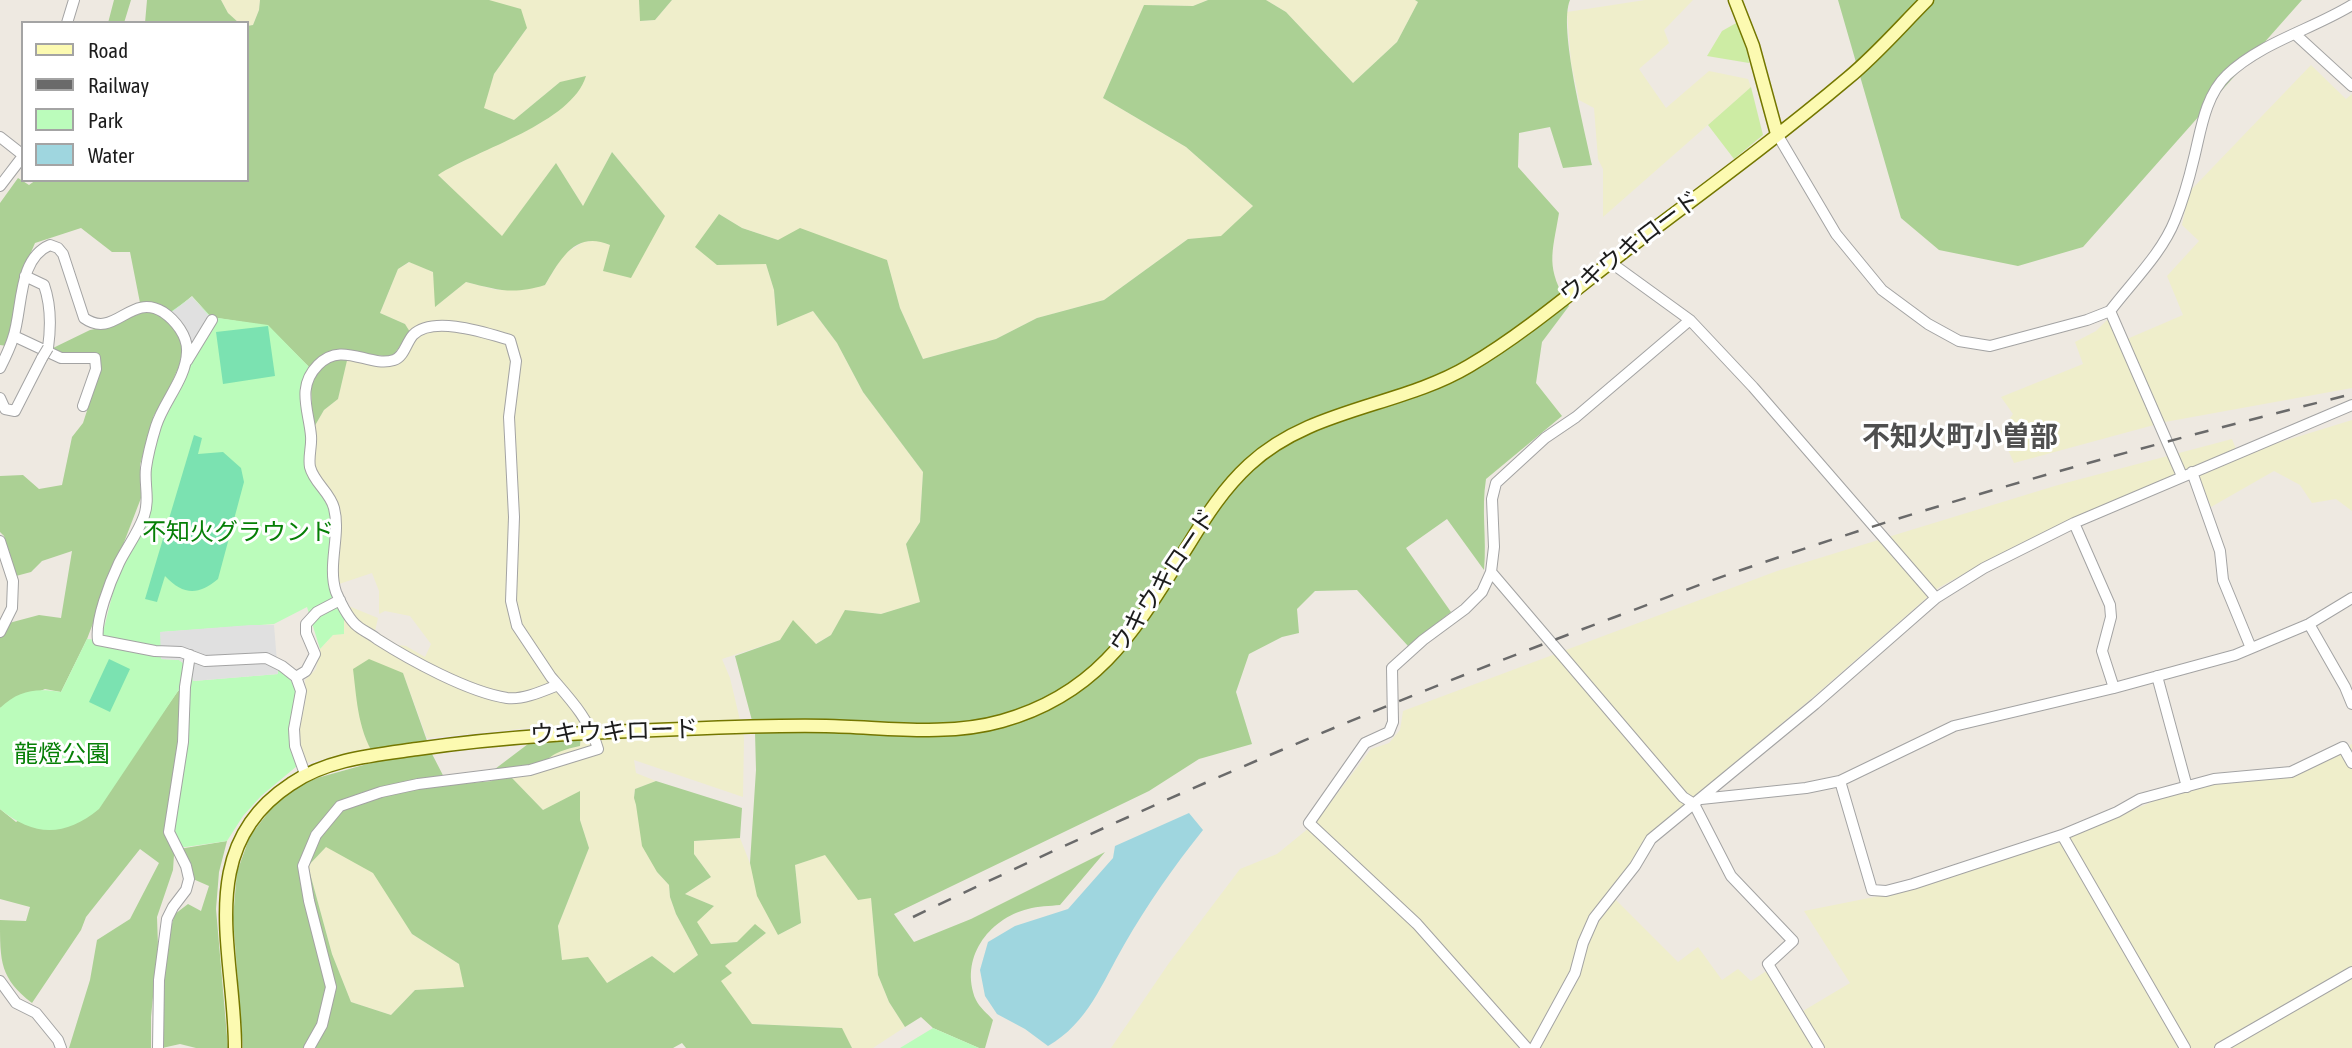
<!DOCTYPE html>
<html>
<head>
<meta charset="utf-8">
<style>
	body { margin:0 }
	#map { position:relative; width:2352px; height:1048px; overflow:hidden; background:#eee9e1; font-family:"Asap Condensed",sans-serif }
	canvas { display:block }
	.legend { position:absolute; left:21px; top:21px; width:228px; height:161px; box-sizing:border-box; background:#fff; border:2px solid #a4a4a4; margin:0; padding:9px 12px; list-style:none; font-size:21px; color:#1c1c1c }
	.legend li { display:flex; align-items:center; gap:14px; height:35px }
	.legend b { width:35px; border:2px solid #a4a4a4 }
</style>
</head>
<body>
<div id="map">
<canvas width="2352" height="1048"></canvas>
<ul class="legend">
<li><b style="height:9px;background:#fcfab1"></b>Road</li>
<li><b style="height:9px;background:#6a6a6a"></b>Railway</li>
<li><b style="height:19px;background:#bbfcbb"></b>Park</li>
<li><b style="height:19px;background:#9fd6df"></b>Water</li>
</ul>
</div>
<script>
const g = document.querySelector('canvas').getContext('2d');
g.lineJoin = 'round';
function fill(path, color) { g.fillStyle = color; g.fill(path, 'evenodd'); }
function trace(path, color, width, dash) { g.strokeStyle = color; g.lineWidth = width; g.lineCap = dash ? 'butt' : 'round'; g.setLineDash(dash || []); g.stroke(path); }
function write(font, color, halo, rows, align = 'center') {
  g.font = font + ' "Asap Condensed","Noto Sans JP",sans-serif'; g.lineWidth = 6; g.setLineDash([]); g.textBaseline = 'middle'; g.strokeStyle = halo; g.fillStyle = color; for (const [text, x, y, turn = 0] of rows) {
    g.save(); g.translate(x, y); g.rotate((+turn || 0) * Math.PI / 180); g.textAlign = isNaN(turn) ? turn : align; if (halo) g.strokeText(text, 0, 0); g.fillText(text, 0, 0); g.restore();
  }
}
fill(new Path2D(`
	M221 0H260L259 10 253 25 247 26V23H239L228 13Z
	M489 0H639L641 21 655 20 672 0H1208L1193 6 1144 5 1103 98 1186 147 1253 206 1221 237 1188 239 1104 300 1037 318 996 339 923 359 900 308 887 260 778 240 742 228 719 214 717 265 766 263 774 290 777 325 813 311 837 343 863 392 923 472 920 522 906 544 921 602 881 614 846 610 831 635 815 644 780 640 722 659 730 678 744 737 743 797 634 760 636 773 656 781 635 789 634 798 657 872 669 885 670 897 676 914 698 955 674 974 652 956 607 983 562 960 558 926 589 848 580 820V792L543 810 511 777 559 751 580 746 583 725 529 728 427 738 403 673 429 822 401 915 412 934 459 964 465 987 415 990 391 1015 351 1002 332 954 308 866 325 847 428 822 368 749 306 763 300 742V725L306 698 305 680 316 669 320 649 333 635 344 615 346 605 378 618 375 631 398 645 406 646 425 657 431 644 410 616 385 611 379 614V591L372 573 339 584 337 575 338 510 334 495 317 474 312 457 313 429 324 410 338 399 347 359 384 366 393 365 403 359 411 348 415 341 405 324 380 313 398 269 410 262 433 272 436 306 466 282 497 290 545 285 563 255 583 242 598 240 610 245 665 216 612 152 583 206 556 163 502 237 437 174 539 124 560 82 514 120 483 108 494 74 527 28Z
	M1266 0H1415L1418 2 1397 42 1353 83 1286 12Z
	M1645 0H1693L1664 30 1669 43 1639 69 1666 108 1709 71 1748 79 1751 87 1603 217V169L1598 159 1594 108 1579 100 1571 62 1567 12Z
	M2311 65 2346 99 2352 94V388L2165 422 2014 463 2005 443 1997 437 2013 414 2001 397 2083 364 2075 342 2096 331 2109 318 2120 342 2183 315 2167 276 2199 241 2182 225 2189 192Z
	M2352 420V511L2336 499 2312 503 2300 485 2274 471 2211 507 2199 476 2274 444Z
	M2232 439 2236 449 2017 545 1938 588 1812 698 1648 835 1610 894 1678 962 1698 947 1722 980 1738 969 1751 981 1768 970 1815 1048H1111L1169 963 1240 869 1277 854 1315 823 1371 749 1389 743 1400 730 1403 711 1777 571 2058 485Z
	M2352 744V1048H1825L1803 1011 1850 983 1804 911 1914 889 2072 836 2187 787 2291 774Z
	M740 838 778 935 801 923 795 865 825 854 858 900 871 897 878 975 889 1002 905 1027 873 1048H852L841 1028 752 1024 720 981 725 966 766 933 737 942 711 944 696 922 714 906 685 894 711 877 694 854V841Z`), '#efeecb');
fill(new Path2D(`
	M1738 22C1740 36 1748 49 1749 63L1707 56 1722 31Z
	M1751 87 1763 135 1734 159 1708 125Z`), '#cdeca4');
fill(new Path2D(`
	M114 0H131L124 23H108Z
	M147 0H221L228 13 239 23H145Z
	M260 0H489L521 9 527 28 494 74 484 108 514 120 560 82 586 76C572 123 478 149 438 175L502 236 556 163 583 206 612 152 665 216 631 278 603 271 610 245C575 230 560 260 545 285 513 295 498 290 466 282L435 307 433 272 409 262 398 269 380 313 405 324 410 332 392 357 349 352 338 399 324 410 313 429 310 368 268 326 211 317 192 296 166 317 181 336 183 349 179 366 162 405 154 415 140 465 141 498 87 639 61 692 45 689 0 708V638L9 623 39 615 61 618 72 551 42 561 31 572 16 576 4 536 0 532V476L23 475 39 489 62 485 72 437 83 423 96 383 100 358 97 355 58 353 53 348 90 330 105 327 142 313 130 252H112L81 228 35 243 20 278 7 346 0 345V203L18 178 29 185 36 180H247V26L253 25 259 10Z
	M639 0H672L655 20 640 21Z
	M1208 0H1266L1286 12 1353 83 1397 42 1418 2 1415 0H1570C1558 27 1585 131 1592 165L1563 168 1550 127 1519 133 1518 167 1559 213C1552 255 1545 267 1569 306L1542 342 1536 383 1562 416 1486 479C1481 511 1487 537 1484 570L1447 519 1406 548 1451 612 1408 646 1357 590 1315 591 1297 609 1299 633 1282 637 1249 654 1236 692 1252 744 1199 759 1149 791 894 914 914 942 971 919 1105 852 1060 905C1050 906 1038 906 1028 909 988 919 959 959 976 1000 979 1007 988 1014 993 1020L985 1048H979L933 1028 921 1017 905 1027 889 1002 878 975 871 898 858 900 825 855 795 865 801 923 778 935 757 896 750 863 756 770 755 732 735 656 780 640 793 620 816 644 831 635 845 610 881 614 920 602 906 544 920 522 923 472 863 392 837 343 813 311 777 326 774 290 766 264 717 265 695 247 719 214 742 228 778 240 800 228 887 260 900 308 923 359 996 339 1037 318 1104 300 1188 239 1221 236 1253 206 1186 147 1103 98 1144 5 1193 6Z
	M1838 0H2302L2083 247 2018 266 1939 250 1901 218Z
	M369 659 403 673 431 752 448 785 492 781 495 769 532 741 581 735 580 746C562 750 546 754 540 772L512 778 543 810 580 791V820L589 848 558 926 562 960 588 957 607 983 652 956 674 973 698 955 676 914 670 897 669 885 657 872 642 846 636 805 634 798 635 789 656 781 742 808 740 838 694 841V854L711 877 685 894 714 906 697 922 711 944 737 942 755 924 766 933 725 966 732 973 721 981 752 1024 842 1028 852 1048H686L682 1043 673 1048H243L233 918 237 872 250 836 274 805 293 788 317 778 378 761C358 733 357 702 353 669ZM326 847 373 873 412 934 459 964 464 987 415 990 391 1015 351 1002 332 954 308 866Z
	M178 691H185L173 850 227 841 219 872 216 909 228 1048H196L180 1044 162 1048 164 977 171 927 175 914 188 904 201 911 209 886 193 879 191 867 183 852 174 855 173 870 157 917 158 946 151 1017V1048H69L90 980 97 940 130 919 159 863 140 849 86 917 81 930 32 1003C0 978 0 962 0 920L26 921 30 907 0 899V809L16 822 144 739Z`), '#abd094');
fill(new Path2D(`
	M192 297 211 317 268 325 310 368 306 460 327 497 332 513 331 577 344 615V634L333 635 320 649 307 607 274 624 161 632V659L179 660 191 669 193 681 278 674V669C310 689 288 710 290 739 290 748 295 757 297 766L261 796 243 816 227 841 179 848 172 832 185 691H178L99 809C65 837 34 837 0 809V708C19 690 36 688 61 692L87 639 101 640 119 568 146 523 149 473 161 426 182 386 186 367 189 348 169 313Z
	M933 1028 979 1048H900Z`), '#bbfcbb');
fill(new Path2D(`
	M268 326 275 376 223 384 216 332Z
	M194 435 202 438 198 454 223 452 241 468 244 482 218 579C198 596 183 595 165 576L157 602 145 599Z
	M109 659 130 669 110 712 89 702Z`), '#7be2b1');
fill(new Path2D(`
	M192 297 211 318 192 350 170 313Z
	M251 625H274L278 674 193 681 191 669 179 660 161 659 160 632Z`), '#e0e0e0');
fill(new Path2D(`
	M1189 813 1203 830C1174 866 1147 905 1124 945 1102 983 1088 1023 1048 1046L1025 1029 997 1014 985 996 980 970 988 942 1015 926 1068 909 1113 858 1115 846Z`), '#9fd6df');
const street = new Path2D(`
	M67 23 74 0
	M2295 34 2352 86
	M1777 134 1836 234 1882 290 1928 324 1959 341 1990 346 2087 320 2110 311 2182 476
	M0 137 23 155
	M0 186 23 156
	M1610 262 1690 320 1753 387 1936 598
	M25 276 44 285C51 305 51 327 48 348
	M2110 311C2132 282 2162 253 2175 220 2183 200 2189 179 2194 158 2201 130 2205 96 2227 75 2262 42 2311 30 2352 5
	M14 336 61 358H95L96 369 83 406
	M187 361 212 320
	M0 368C5 358 10 348 13 338 23 309 17 259 50 245L58 248 63 254 84 318C115 340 130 292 163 312 175 320 188 336 187 352 186 379 164 401 156 426 152 439 148 454 146 468 144 484 150 500 144 516 138 533 127 547 119 563 110 582 95 620 98 640L155 651 181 652 205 661 266 658 282 666 296 677 301 691 294 729 295 746 305 774
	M0 398 5 409 15 411 42 358
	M2192 472 2220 551 2223 580 2251 648
	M2074 523 2110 605 2111 617 2102 651 2114 688
	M0 541 13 581 12 608 0 632
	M1491 572 1683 797 1694 804 1731 876 1793 941 1768 964 1819 1048
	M2309 624 2345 687 2352 704
	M2157 676 2187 787
	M296 677 306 671 315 654 306 633V624L317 612 340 600
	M1840 781 1872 890 1886 891 1913 884 2062 835 2117 812 2140 799 2214 779 2291 772 2343 747 2352 763
	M1701 799 1806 788 1840 781 1954 726 2114 688 2235 655 2309 624 2352 598
	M2062 835 2185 1048
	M0 981 16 1003 36 1013 58 1040 61 1048
	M158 1048 159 980 167 919 173 907 186 890 189 879 186 866 169 832 183 742 185 687 190 655
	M309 1048 322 1025 331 987 309 901 303 866 316 835 340 806 381 792 418 784 530 770 598 749C590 720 570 699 551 677L517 626 511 601 514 517 509 417 516 361 510 340C486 333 433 315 413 335 406 343 404 357 394 360 369 368 342 340 318 365 296 387 309 411 311 436 312 446 308 457 310 467 314 483 330 492 334 508 341 535 327 565 336 592 340 602 348 617 355 624 361 630 371 634 377 639 410 660 468 692 507 698 523 700 543 691 558 685
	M1527 1048 1417 924 1309 823 1365 743 1389 732 1393 722 1392 668 1423 640 1465 609 1482 592 1491 572 1494 547 1492 499 1496 483 1545 438 1576 417 1690 320
	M1534 1048 1575 973 1583 943 1594 918 1635 866 1651 839 1815 704 1936 598 1984 568 2074 523 2352 405
	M2220 1048 2352 972`);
const secondary = new Path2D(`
	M1735 0 1753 46 1777 134
	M235 1048C235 952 193 848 291 784 327 759 375 755 417 749 506 736 593 732 682 729 730 727 778 725 826 726 884 727 946 737 1002 721 1102 693 1137 626 1189 544 1206 516 1224 488 1249 465 1310 408 1400 407 1469 366 1525 333 1578 287 1630 247 1703 192 1778 137 1848 78 1876 55 1901 26 1927 0`);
trace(street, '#a3a3a3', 12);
trace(secondary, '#747700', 15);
trace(street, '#fff', 10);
trace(secondary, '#fcfab1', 12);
trace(new Path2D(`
	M913 917C1142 807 1376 706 1615 617 1663 599 1710 580 1759 564 1954 497 2153 444 2352 394`), '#6a6a6a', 2.5, [14, 14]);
const streetBridge = new Path2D(`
	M42 358 48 348`);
trace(streetBridge, '#a3a3a3', 12, []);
trace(streetBridge, '#fff', 10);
write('24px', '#1c1c1c', '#fff', [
	["ウキウキロード",1630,247,-37],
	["ウキウキロード",1163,581,-56],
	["ウキウキロード",614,732,-2]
]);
write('24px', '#067f06', '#fff', [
	["不知火グラウンド",238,532],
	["龍燈公園",62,754]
]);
write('bold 28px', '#4f4f4f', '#fff', [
	["不知火町小曽部",1960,437]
]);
</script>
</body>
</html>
